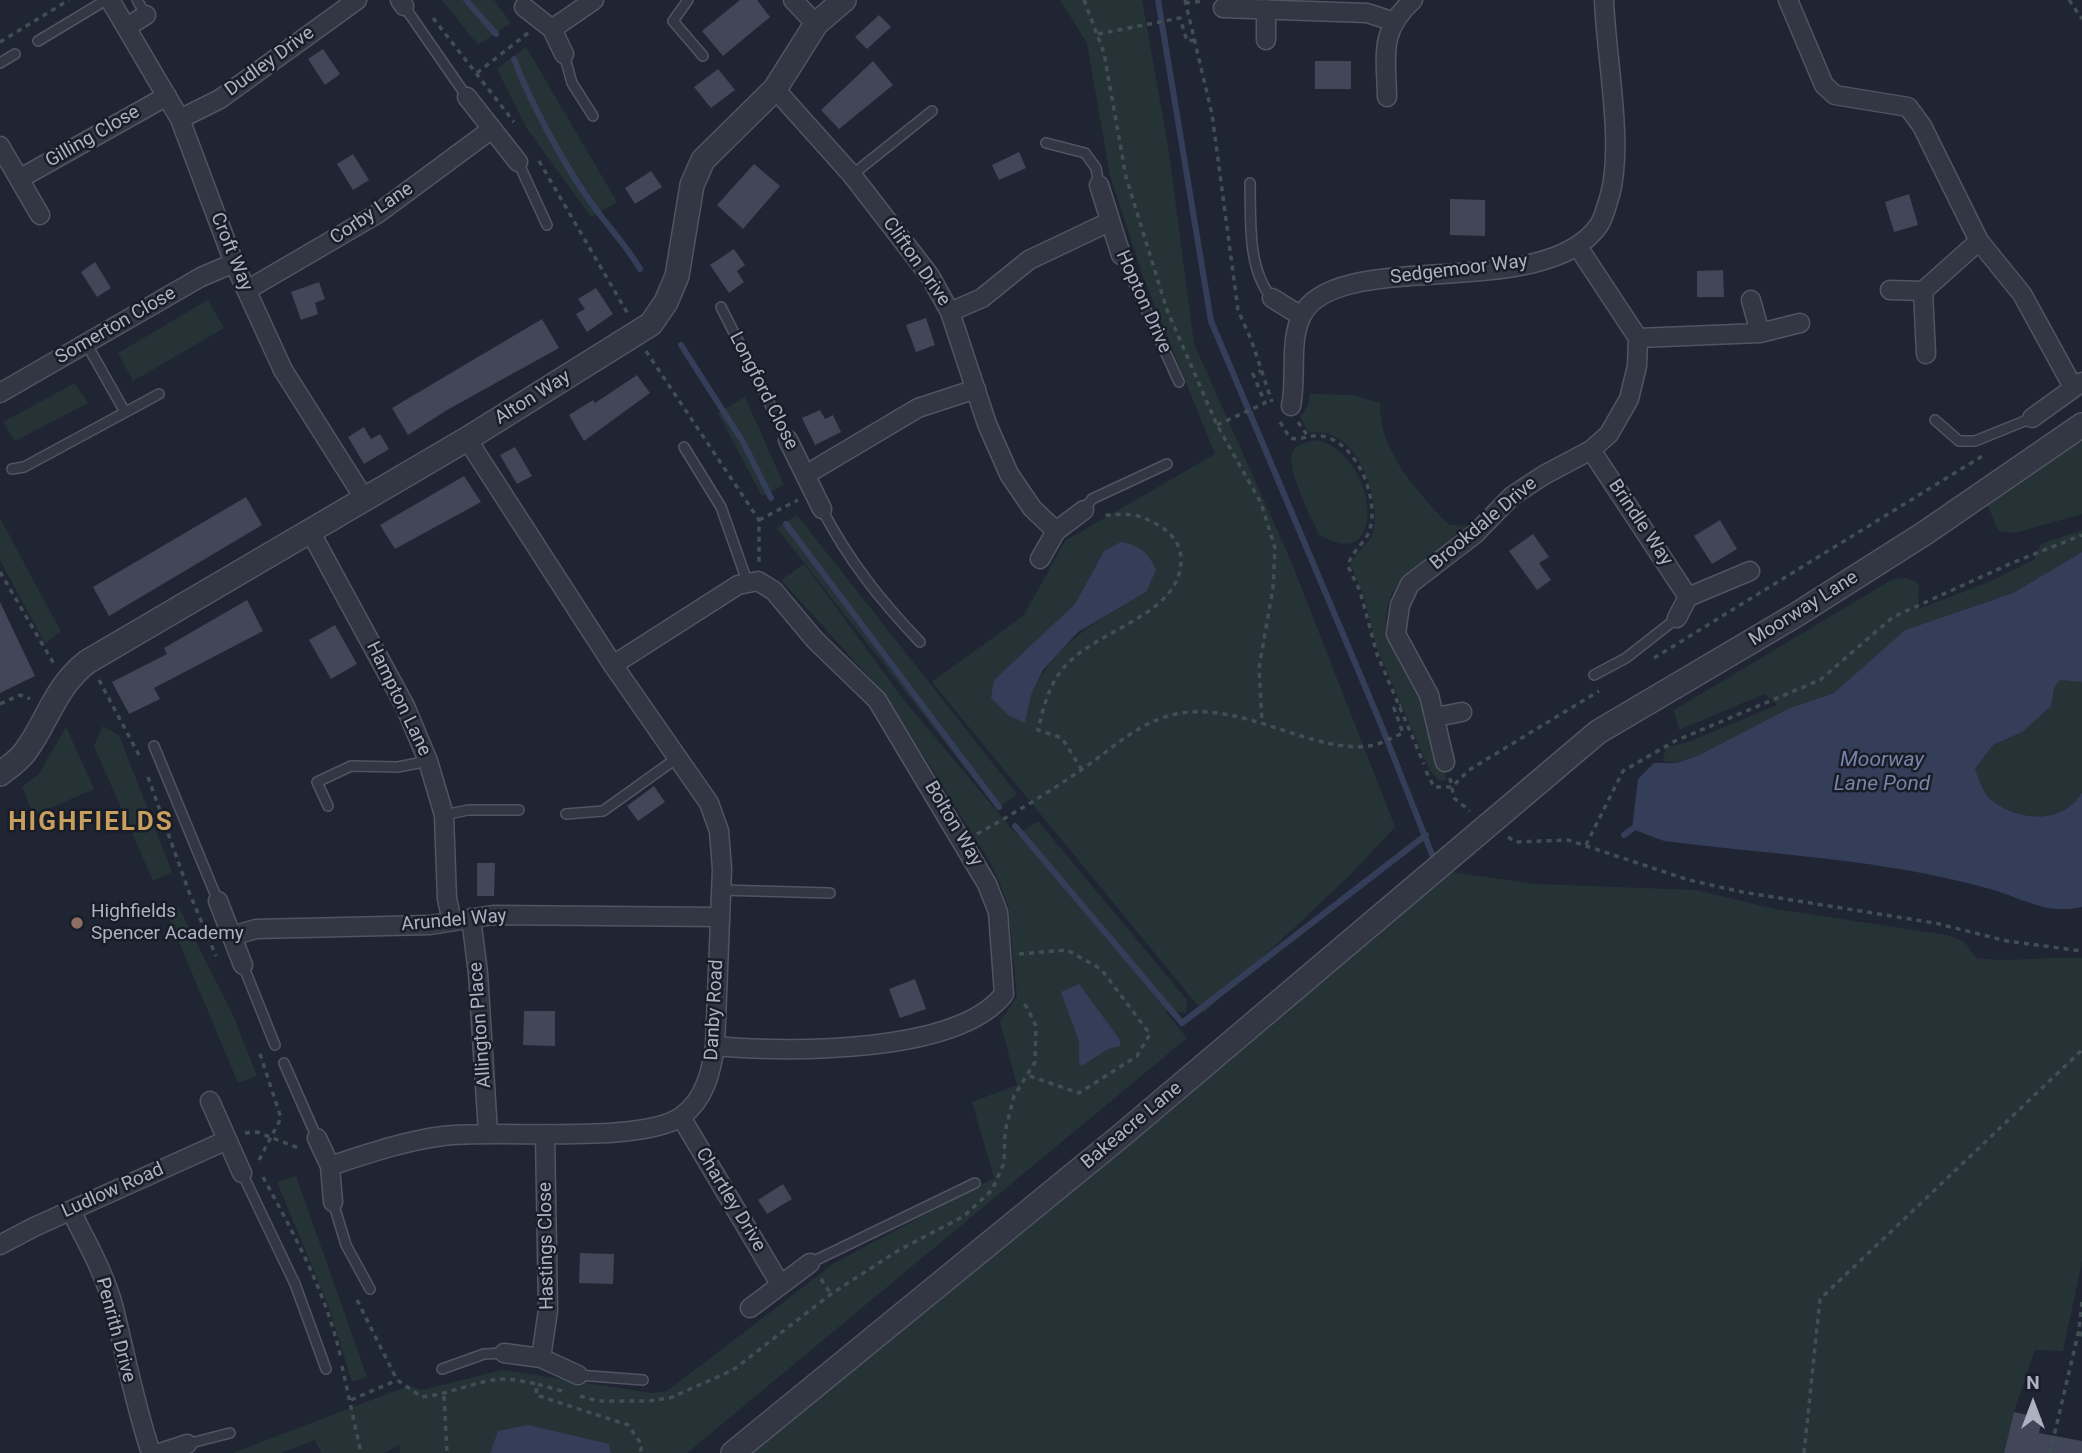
<!DOCTYPE html>
<html>
<head>
<meta charset="utf-8">
<style>
	body { margin:0 }
	#map { position:relative; width:2082px; height:1453px; overflow:hidden; background:#202533; font-family:Roboto,sans-serif }
	canvas { display:block }
	.north { position:absolute; left:1998px; top:1369px; width:70px; height:70px; -webkit-text-stroke:5px #191d28; paint-order:stroke; rotate:0deg; font-size:19px; font-weight:700; line-height:28px; text-align:center; color:#adb1c1 }
	.north::after { content:''; display:block; margin:auto; width:24px; height:32px; background:#adb1c1; clip-path:polygon(50% 0,100% 100%,50% 72%,0 100%) }
</style>
</head>
<body>
<div id="map">
<canvas width="2082" height="1453"></canvas>
<div class="north">N</div>
</div>
<script>
const g = document.querySelector('canvas').getContext('2d');
g.lineJoin = 'round';
function fill(path, color) { g.fillStyle = color; g.fill(path, 'evenodd'); }
function trace(path, color, width, dash) { g.strokeStyle = color; g.lineWidth = width; g.lineCap = dash ? 'butt' : 'round'; g.setLineDash(dash || []); g.stroke(path); }
function write(font, color, halo, rows, align = 'center') {
  g.font = font + ' Roboto,sans-serif'; g.lineWidth = 5; g.setLineDash([]); g.textBaseline = 'middle'; g.strokeStyle = halo; g.fillStyle = color; for (const [text, x, y, turn = 0] of rows) {
    g.save(); g.translate(x, y); g.rotate((+turn || 0) * Math.PI / 180); g.textAlign = isNaN(turn) ? turn : align; if (halo) g.strokeText(text, 0, 0); g.fillText(text, 0, 0); g.restore();
  }
}
fill(new Path2D(`
	M442 0H494L511 23 478 45Z
	M1060 0H1142L1168 146 1194 344 1291 561 1395 827 1349 876 1204 1013 932 682 1024 615 1065 541 1215 454 1144 279 1110 176 1087 43ZM1104 551 1146 592C1096 622 1057 640 1031 695L994 680 1075 604Z
	M526 47 617 202 591 217 526 127 497 69Z
	M208 300 224 328 133 381 118 353Z
	M75 383 88 403 15 441 3 422Z
	M1310 394 1353 395 1380 403C1378 450 1418 493 1449 525L1472 526C1449 544 1409 568 1394 591 1371 629 1405 665 1420 699 1432 725 1440 753 1447 780L1440 781 1430 771 1377 648 1365 599 1351 565C1354 551 1372 544 1374 529 1380 493 1355 424 1309 433L1300 417 1308 406Z
	M745 397 784 485 762 496 718 413Z
	M1317 440C1380 456 1388 579 1319 534 1311 517 1285 468 1293 451 1297 443 1309 442 1317 440Z
	M2082 440V514L2015 533 1998 531 1987 503Z
	M797 515 1017 794 997 809 777 528Z
	M0 518 61 632 45 643 0 560Z
	M2082 530V552L2013 593 1905 630 1834 693 1790 708 1699 755 1677 763 1663 761 1666 747 1686 743 1777 705 1764 694 1679 730 1674 710 1868 594C1886 584 1901 569 1919 585L1918 609 1987 583 2034 560 2041 544Z
	M804 564 907 704 1017 835 1038 821 1187 1000 1186 1013 1165 1011 1187 1038 687 1453H611L609 1444 498 1431 490 1453H400L399 1445 384 1453H321L315 1440 281 1453H233L408 1386 423 1390 502 1370 652 1393 667 1391 836 1262 994 1178 972 1102 1017 1085 1000 1022 1017 996 1008 905 993 867 887 697 781 580ZM1108 1025 1120 1040 1082 1066 1079 1063V1041Z
	M2060 680 2082 682V792C2064 826 2016 821 1990 799 1983 793 1979 778 1975 769L1993 745 2022 732Z
	M103 726 119 735 172 872 153 881 94 746Z
	M66 727 94 789 34 815 22 787 39 774Z
	M1452 872 1534 884 1696 890 1775 909 1947 935 1964 941 1976 958C2012 963 2046 956 2082 958V1261L2063 1351 2035 1350 2015 1408 2004 1453H735L1429 875 1438 884Z
	M178 906 232 1013 257 1076 238 1083 166 911Z
	M296 1176 367 1377 352 1382 329 1307 277 1182Z`), '#253337');
fill(new Path2D(`
	M1121 542C1140 546 1148 552 1156 570L1146 592 1078 632 1043 670 1031 695 1025 723 1008 715 991 698 994 680 1075 604 1104 551Z
	M2082 552V682L2060 680 2054 688 2051 706 2022 732 1993 745 1975 769C1979 778 1983 793 1990 799 2016 821 2064 826 2082 792V907C2045 915 2025 899 1990 889 1885 859 1773 855 1664 841L1632 829 1638 779 1654 763H1677L1699 755 1790 708 1834 693 1905 630 2013 593Z
	M1079 984 1120 1040V1046L1108 1049 1082 1066 1079 1063V1041L1061 992Z
	M528 1425 609 1444 611 1453H490L498 1431Z`), '#353e59');
trace(new Path2D(`
	M466 0 496 34
	M1158 0 1211 321 1380 722 1433 857
	M514 59C531 104 566 169 595 208 610 229 627 246 640 269
	M681 345 743 442 771 498
	M786 524 999 807
	M1015 826 1182 1023 1426 835
	M1624 835 1632 829`), '#353e59', 6);
fill(new Path2D(`
	M740 0H757L770 17 723 56 702 31Z
	M879 15 891 27 867 49 855 37Z
	M323 49 340 74 325 85 308 59Z
	M873 61 893 85 839 129 821 110Z
	M1315 61H1351V89H1315Z
	M718 69 735 90 711 108 694 87Z
	M1019 152 1026 168 999 180 992 165Z
	M353 154 369 180 353 190 337 164Z
	M754 164 780 186 743 229 717 205Z
	M651 171 662 187 635 204 625 188Z
	M1909 194 1918 225 1894 232 1885 202Z
	M1450 199 1485 200V236L1450 235Z
	M734 249 745 265 737 271 744 282 729 293 710 265Z
	M95 262 111 288 97 297 81 272Z
	M1723 270 1724 297H1697V271Z
	M319 282 325 299 315 303 318 314 301 320 291 292Z
	M596 288 613 314 587 332 576 314 585 309 578 299Z
	M926 318 935 345 916 352 906 325Z
	M542 319 559 348 447 410 408 435 392 408Z
	M637 375 650 393 584 441 569 415 593 400 595 403Z
	M820 410 825 419 833 415 841 432 815 445 802 418Z
	M364 427 371 439 380 434 389 449 364 464 348 437Z
	M515 447 532 476 517 484 500 455Z
	M464 476 481 502 395 549 380 525Z
	M246 497 262 525 109 616 93 587Z
	M1720 520 1737 549 1712 564 1694 536Z
	M1533 534 1549 557 1539 563 1551 580 1537 590 1509 551Z
	M247 600 263 631 154 688 160 699 129 714 112 682 167 654 164 648Z
	M0 602 35 676 0 693Z
	M335 625 357 664 331 679 309 640Z
	M654 786 665 802 638 821 627 806Z
	M477 863H495L494 896H477Z
	M915 979 926 1009 900 1018 889 989Z
	M524 1011H555V1046L523 1045Z
	M783 1184 792 1199 767 1214 758 1200Z
	M580 1253 614 1254 613 1284 579 1283Z
	M2014 1412 2042 1418 2039 1433 2082 1441V1453H2004Z`), '#414758');
const service = new Path2D(`
	M137 0 146 15
	M688 0 673 21 703 56
	M404 6 467 97
	M38 41 106 0
	M564 54 572 83 593 116
	M0 63 15 54
	M1046 143 1085 153 1096 168 1099 185
	M518 162 547 225
	M852 175 932 111
	M1250 183C1251 220 1247 269 1272 298
	M1121 255 1179 382
	M721 307 788 440
	M86 343 125 412
	M1935 420 1959 441H1975L2032 418
	M684 447 721 507 747 581
	M12 469 24 467 159 394
	M822 509C848 560 881 601 920 642
	M1084 510 1092 499 1167 464
	M1594 675 1626 658 1677 618
	M154 746 218 901
	M328 806 317 782 351 766 398 767 428 761
	M566 814 603 811 677 758
	M444 815 468 810H519
	M720 890 830 893
	M243 965 275 1045
	M284 1063 317 1138
	M242 1173 295 1284 326 1369
	M333 1202 346 1245 370 1289
	M810 1263 975 1183
	M442 1369 484 1354 504 1353
	M578 1375 643 1380
	M187 1444 230 1433`);
const minor = new Path2D(`
	M110 0 180 119 234 263 283 370 364 498
	M400 0 404 6
	M793 0 816 24
	M1788 0 1824 85 1835 95 1908 107 1922 126 1979 241 2022 294 2073 387
	M524 7 552 29 564 54
	M1223 8 1367 13 1392 21
	M127 27 146 15
	M552 29 594 0
	M1266 40V9
	M775 89 852 175 930 276 950 312 987 424 1009 474 1032 508 1056 531
	M467 97 518 162
	M1387 97C1386 54 1379 31 1413 0
	M180 119 220 99 357 0
	M0 146 40 215
	M19 179 167 96
	M1099 185 1121 255
	M247 290 377 214 492 129
	M1890 290 1923 291
	M1272 298 1301 316
	M1751 300 1760 333
	M950 312 982 298 1029 260 1109 222
	M1638 338 1760 333 1800 323
	M1926 354 1923 291 1979 241
	M0 393 201 277 234 263
	M1291 406C1297 378 1289 343 1301 317 1334 245 1544 305 1599 225 1604 218 1607 204 1610 195 1624 143 1606 57 1604 0
	M2032 418 2082 382
	M788 440 822 509
	M1591 450 1688 597 1750 571
	M807 474 918 408 976 389
	M310 531 405 706 428 761 444 815 447 899 452 921
	M1040 559 1056 531 1084 510
	M1677 618 1688 597
	M613 665 738 585 758 581 774 591 815 640 877 700 987 884 998 912 1004 994C957 1055 786 1052 715 1046
	M1436 717 1462 712
	M1445 762 1429 695 1396 634 1400 605 1410 584 1475 534 1512 496 1544 475 1591 450 1609 434 1629 399 1637 366 1638 338 1578 247
	M218 901 243 965
	M471 918 478 973 488 1133
	M232 936 256 929 430 925 493 915 719 917
	M210 1101 242 1173
	M681 1117 780 1284
	M317 1138 330 1166 333 1202
	M330 1166C367 1154 404 1141 443 1136 498 1129 642 1145 682 1116 705 1099 711 1072 715 1046L722 869 719 831 709 803 613 665 467 439
	M71 1211C86 1241 104 1272 113 1305 126 1356 134 1402 151 1453
	M0 1245 34 1227 227 1140
	M750 1308 810 1263
	M504 1353 541 1358 578 1375
	M541 1358 548 1310 545 1134
	M160 1453 187 1444`);
const tertiary = new Path2D(`
	M0 774C8 768 18 761 25 752 48 721 54 688 87 662L467 439 651 324 666 302 677 276 692 185 703 160 775 89 816 24 844 0
	M733 1453 1122 1135 1598 732 1796 615 1925 533 2082 425`);
trace(service, '#515462', 12);
trace(minor, '#515462', 21);
trace(tertiary, '#515462', 26);
trace(new Path2D(`
	M1084 0 1104 53 1126 177 1167 310 1217 425 1261 503 1275 548 1273 588 1259 668 1262 721
	M1185 0 1212 114 1238 310 1252 342 1272 402
	M2069 0 2082 19
	M1185 3 1204 1
	M433 18 514 122
	M1098 34 1180 18 1187 41 1195 40
	M0 42 69 0
	M477 73 528 33
	M539 161 628 314
	M646 351 759 520V564
	M1280 422 1290 438C1301 441 1311 434 1322 436 1357 442 1379 498 1370 529 1366 543 1351 551 1348 566L1360 591 1377 654 1424 764
	M1298 422 1309 438
	M1217 425 1265 403 1253 374 1261 371
	M759 520 798 500
	M0 572 54 664
	M1654 658 1984 455
	M99 680 140 757
	M0 704 20 695 30 699
	M1082 770 1062 738 1038 730C1043 709 1048 688 1061 671 1092 629 1182 617 1181 559 1180 537 1163 526 1144 518 1132 513 1114 514 1101 516
	M1426 771 1434 787H1452L1469 770 1599 691
	M148 777 189 892 216 956
	M1450 778 1454 798 1470 811
	M977 834C1013 814 1048 793 1081 770 1112 749 1138 722 1176 714 1245 700 1315 757 1374 745 1384 742 1394 737 1403 733L1394 708 1401 705
	M1508 837 1516 842 1568 840 1689 880 1742 892 1935 923 2007 941 2082 951
	M1586 845 1623 771 1675 741 1820 680 1893 617 2012 563 2082 535
	M1019 954 1067 950 1101 969 1150 1034 1137 1056 1079 1093 1027 1075
	M245 1133 257 1132 301 1149
	M259 1160 281 1118 259 1051
	M263 1177C294 1234 327 1294 341 1359
	M821 1279 831 1294
	M357 1300 397 1380 422 1397C450 1394 475 1381 503 1379 514 1379 526 1382 537 1384
	M2082 1302 2079 1330 2082 1337
	M342 1366 361 1453
	M562 1391 537 1384 536 1395 628 1425 642 1445 640 1453
	M444 1396 447 1453
	M580 1396 598 1401H649L670 1398 733 1370 831 1294 899 1250 964 1216 992 1190 1004 1163 1005 1132 1014 1096 1035 1062 1036 1026 1026 1006 1022 1003
	M351 1400 397 1380
	M1804 1453 1820 1299 2082 1050
	M2050 1453 2079 1330`), '#414e54', 3.5, [5, 5]);
trace(service, '#333744', 9);
trace(minor, '#333744', 18);
trace(tertiary, '#333744', 23);
for (const [x, y, r, color] of [
	[77,923,7,"#8d6e63"]
]) { const dot = new Path2D(); dot.arc(x, y, r, 0, 2 * Math.PI); g.fillStyle = color; g.fill(dot); trace(dot, '#191d28', 2.5); }
write('19px', '#adb1c1', '#191d28', [
	["Dudley Drive",270,62,-36],
	["Gilling Close",93,137,-30],
	["Corby Lane",372,214,-34],
	["Croft Way",231,252,68],
	["Clifton Drive",916,262,55],
	["Sedgemoor Way",1459,270,-7],
	["Hopton Drive",1143,302,66],
	["Somerton Close",116,326,-30],
	["Longford Close",763,391,63],
	["Alton Way",533,398,-32],
	["Brindle Way",1640,523,56],
	["Brookdale Drive",1484,524,-40],
	["Moorway Lane",1804,609,-32],
	["Hampton Lane",398,699,64],
	["Bolton Way",953,824,59],
	["Arundel Way",454,921,-5],
	["Danby Road",715,1010,-87],
	["Allington Place",481,1025,-94],
	["Bakeacre Lane",1132,1126,-40],
	["Ludlow Road",113,1191,-24],
	["Chartley Drive",730,1200,59],
	["Hastings Close",547,1246,-91],
	["Penrith Drive",115,1330,75]
]);
write('19px', '#adb1c1', '#191d28', [
	["Highfields",91,912],
	["Spencer Academy",91,934]
], 'left');
write('italic 21px', '#7784a8', '#191d28', [
	["Moorway",1882,761],
	["Lane Pond",1882,785]
]);
g.letterSpacing = '2px';
write('bold 26px', '#c99f60', '#191d28', [
	["HIGHFIELDS",91,823]
]);
g.letterSpacing = '0px';
</script>
</body>
</html>
